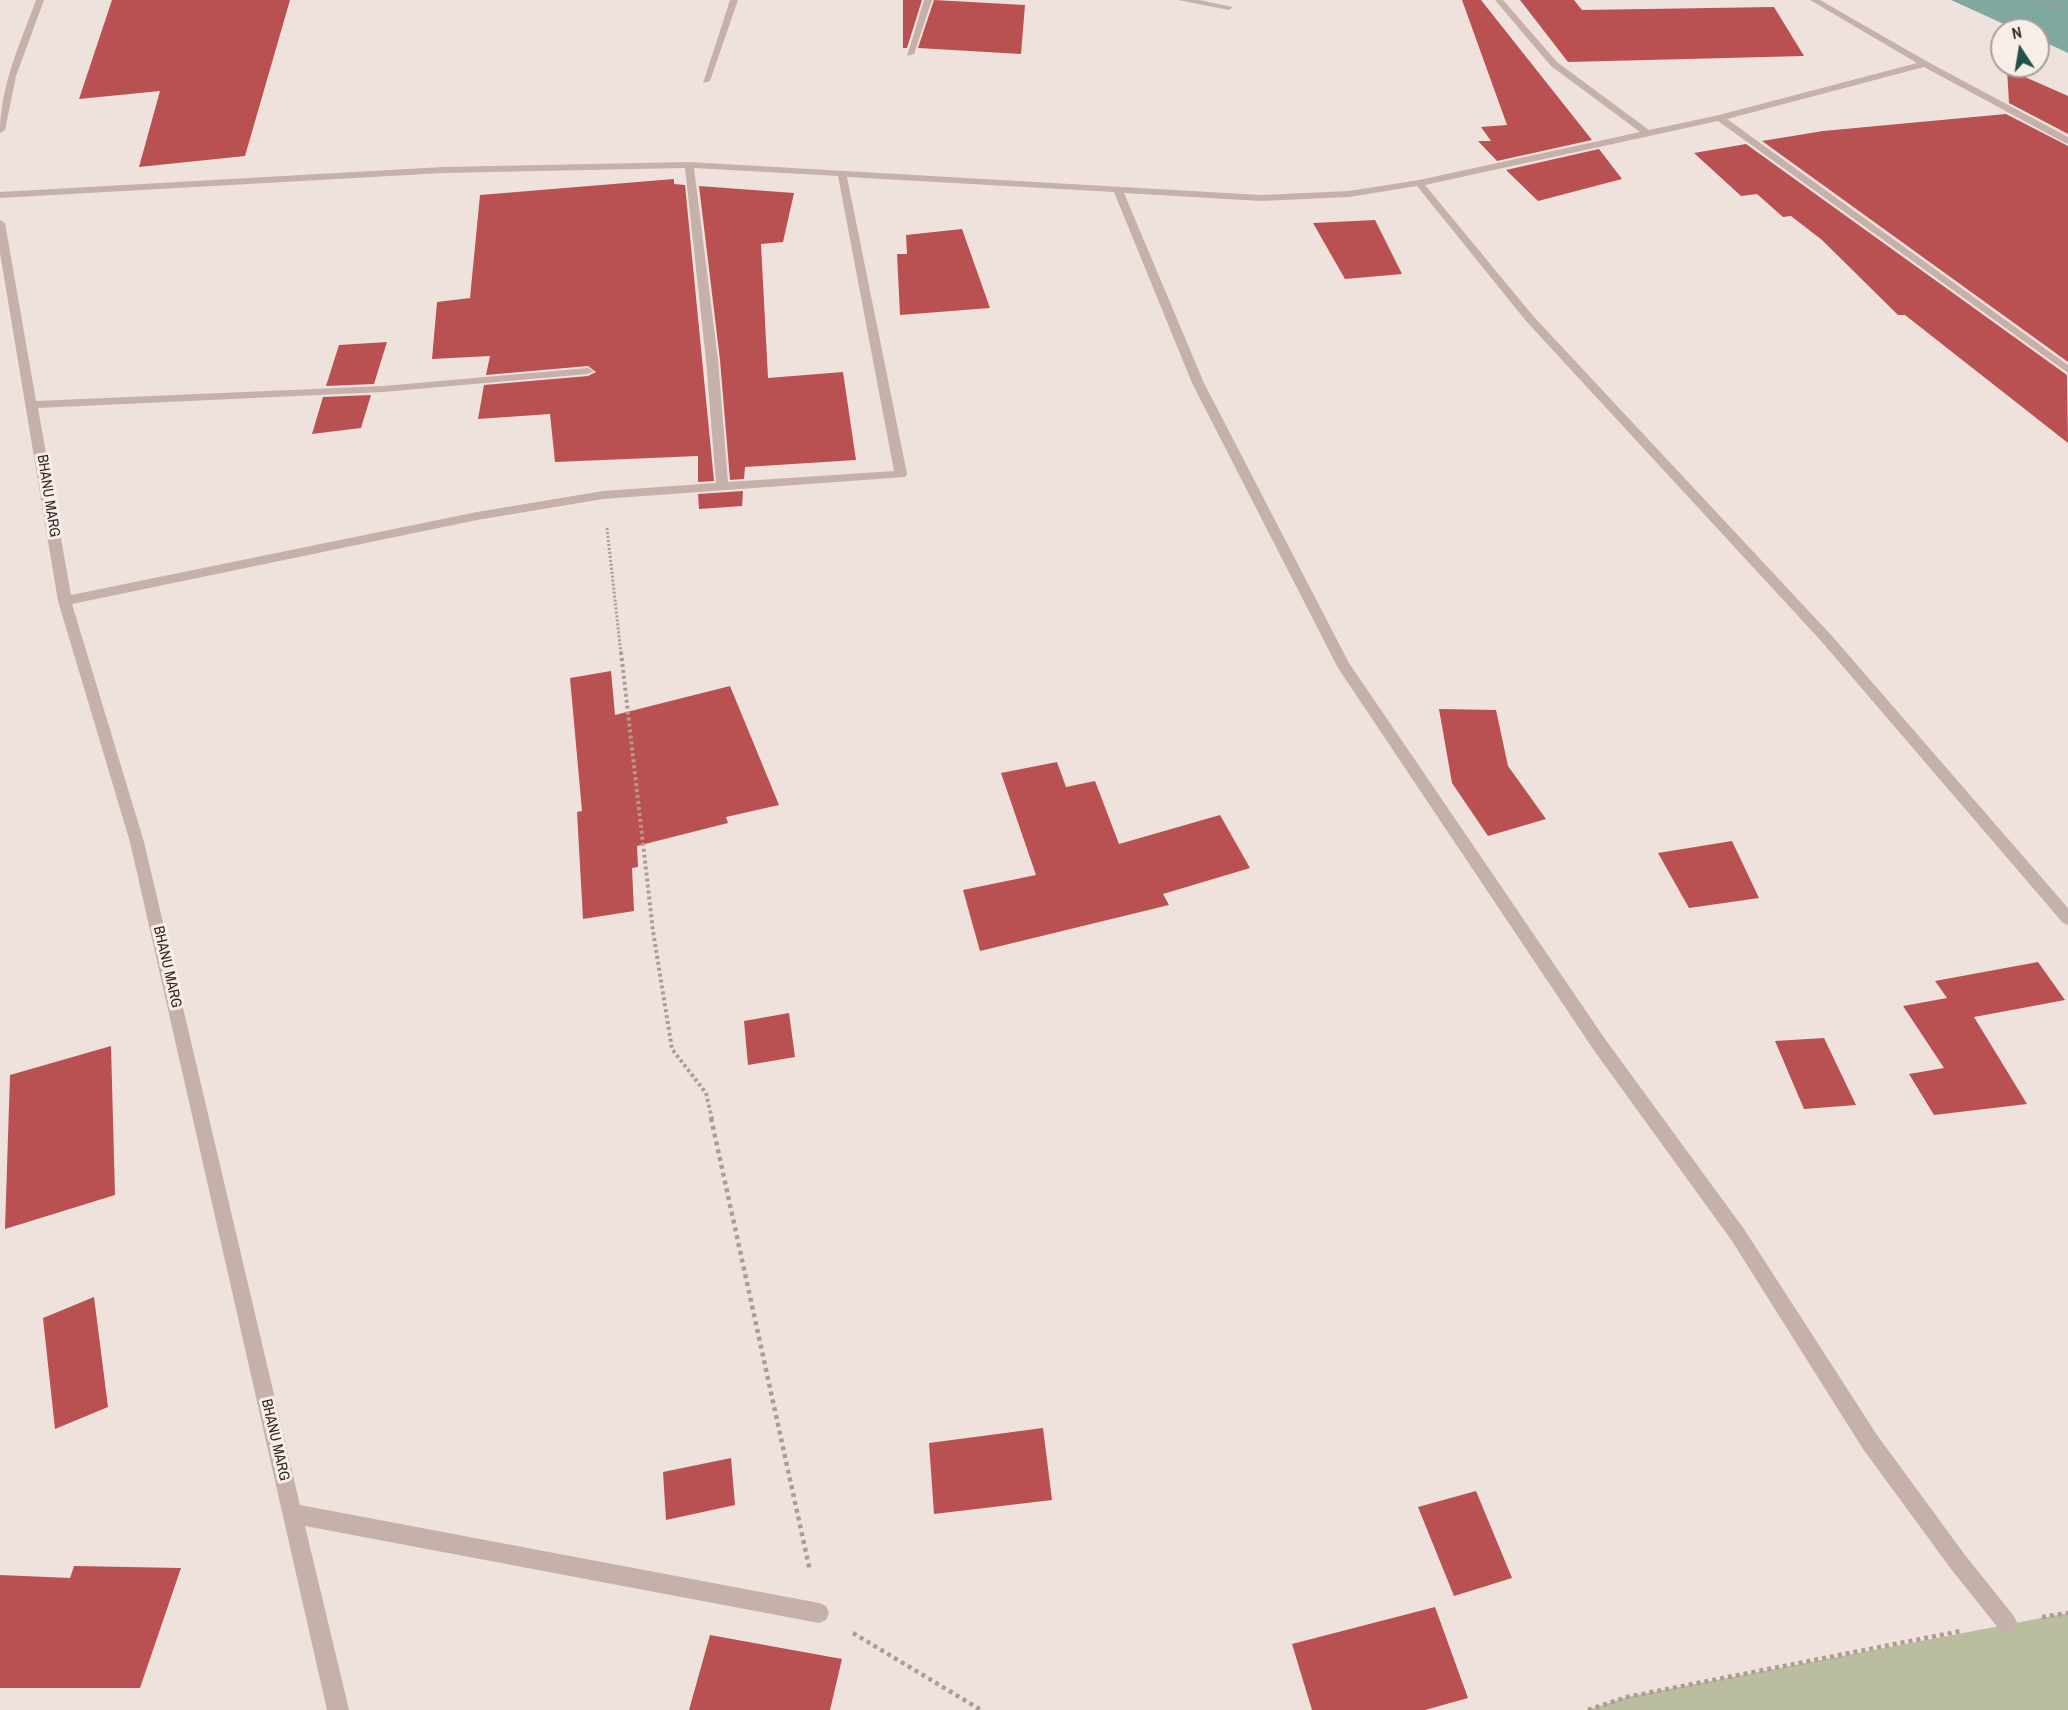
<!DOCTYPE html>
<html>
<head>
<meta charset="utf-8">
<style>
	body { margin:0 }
	#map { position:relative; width:2068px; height:1710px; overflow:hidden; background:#efe2dd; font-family:"Archivo Narrow",sans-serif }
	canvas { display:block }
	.north { position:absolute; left:1990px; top:18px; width:60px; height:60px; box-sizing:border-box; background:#f7ede9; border:2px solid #a99f9c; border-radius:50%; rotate:348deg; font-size:16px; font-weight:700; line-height:24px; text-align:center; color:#342929 }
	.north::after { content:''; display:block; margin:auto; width:21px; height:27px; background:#235149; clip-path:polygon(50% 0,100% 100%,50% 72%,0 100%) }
</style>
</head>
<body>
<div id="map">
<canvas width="2068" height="1710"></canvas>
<div class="north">N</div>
</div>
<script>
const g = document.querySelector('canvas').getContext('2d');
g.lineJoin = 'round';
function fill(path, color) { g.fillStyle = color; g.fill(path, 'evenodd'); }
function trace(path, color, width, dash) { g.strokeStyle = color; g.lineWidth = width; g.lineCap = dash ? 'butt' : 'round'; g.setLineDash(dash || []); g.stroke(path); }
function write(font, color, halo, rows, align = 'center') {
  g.font = font + ' "Archivo Narrow",sans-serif'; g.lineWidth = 6; g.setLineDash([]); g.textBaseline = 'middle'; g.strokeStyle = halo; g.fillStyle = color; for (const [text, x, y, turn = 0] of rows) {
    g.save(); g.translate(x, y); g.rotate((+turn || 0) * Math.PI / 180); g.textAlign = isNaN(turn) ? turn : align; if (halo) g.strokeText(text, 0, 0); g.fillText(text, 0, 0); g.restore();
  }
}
fill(new Path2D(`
	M2068 1613V1710H1588L1627 1697Z`), '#babd9e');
fill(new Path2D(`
	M1951 0H2068V53L2038 39V30H2017Z`), '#7fa9a0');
fill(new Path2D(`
	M112 0H290L245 156 139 167 160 91 79 99Z
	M903 0H922L907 48H903Z
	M934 0 1025 5 1021 54 918 48Z
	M1462 0H1481L1592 140 1497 161 1478 141H1491L1481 127 1507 125Z
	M1520 0H1574L1582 10 1774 7 1804 56 1568 62Z
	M2007 69 2068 96V134L2009 103Z
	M2006 114 2068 146V362L1762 141 1823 131Z
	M1746 144 2067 375 2068 443 1905 315H1898L1822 240 1791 216 1783 217 1757 194 1741 196 1694 153Z
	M1599 149 1622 179 1538 201 1506 170Z
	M674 179V184L685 185 714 481 698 482V456L555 462 550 414 478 419 484 385 588 376 596 372 588 366 486 375 490 356 432 359 437 302 470 298 480 195Z
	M699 186 794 193 783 242 761 244 768 378 843 372 856 460 745 467 744 479 730 480 720 360Z
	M1375 220 1402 274 1345 279 1313 223Z
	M962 229 990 308 900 315 897 254H907L906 235Z
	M387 342 374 384 326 386 339 345Z
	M371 395 361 428 312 434 323 397Z
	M743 491 742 506 699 509 698 494Z
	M611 671 615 715 730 686 779 805 726 817 728 823 637 846 638 867 632 868 634 911 583 919 577 812 582 811 570 678Z
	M1439 709 1496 710 1508 766 1546 819 1488 836 1452 783Z
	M1057 762 1066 787 1095 781 1119 844 1220 815 1250 868 1163 894 1169 905 980 951 963 890 1036 875 1001 773Z
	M1732 841 1759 898 1689 908 1658 853Z
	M2038 962 2065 1000 1974 1017 2027 1104 1934 1115 1909 1074 1944 1068 1903 1006 1947 998 1935 981Z
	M789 1013 795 1057 748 1065 744 1021Z
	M1824 1038 1856 1105 1804 1109 1775 1041Z
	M111 1046 115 1195 5 1229 10 1075Z
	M94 1297 108 1407 55 1429 43 1318Z
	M1043 1428 1052 1500 934 1514 929 1443Z
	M731 1458 735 1505 666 1520 663 1472Z
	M1476 1491 1512 1578 1454 1596 1418 1507Z
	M74 1566 181 1568 140 1688H0V1575L70 1578Z
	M1435 1607 1468 1698 1425 1710H1312L1292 1644Z
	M710 1635 842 1659 830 1710H689Z`), '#b95152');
trace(new Path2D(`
	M2033 0 2068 8`), '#b29a94', 2, [1.5, 1.5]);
trace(new Path2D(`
	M607 528 621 654`), '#b29a94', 3, [2, 2]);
trace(new Path2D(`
	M621 652 653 931 672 1049 706 1093 712 1119`), '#b29a94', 4, [3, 3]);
trace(new Path2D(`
	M711 1118 810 1571
	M2042 1617 2068 1613
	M853 1633 981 1710
	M1588 1710 1627 1697 1961 1631`), '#b29a94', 4.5, [4, 4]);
fill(new Path2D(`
	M924 0H932L914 54 907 56Z
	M1178 0H1199L1233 7 1229 10Z`), '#c6b0aa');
fill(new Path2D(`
	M36 0H44L16 76 5 130 0 133C0 86 20 44 36 0Z
	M730 0H738L710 81 703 83Z
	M1495 0H1503L1557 62 1649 130 1719 115 1917 63 1810 0H1820L1928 62 2068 137V144L2065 143 1924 67 1727 119 2068 365V373L1718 121 1425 185 1534 317 1832 636 2068 908V925L2063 923 1822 642 1526 321 1417 186 1349 197 1261 201 1124 193 1204 383 1349 663 1605 1039 1744 1229 1877 1435 1965 1555 2013 1615 2017 1622 2013 1629 2006 1633 1999 1629 1951 1569 1863 1449 1732 1241 1593 1049 1338 668 1192 383 1114 192 847 177 907 474 905 477 603 499 477 520 72 604 144 842 300 1505 819 1603 826 1606 829 1613 826 1620 819 1623 305 1526 349 1710H327L130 842 58 601 0 253V220L5 223 36 401 383 386 588 368 594 371 588 374 383 392 38 408 71 595 477 512 603 491 716 483 706 360 685 168 443 173 0 198V192L443 167 689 162 1261 195 1349 191 1419 180 1640 132 1551 66ZM694 168 838 176 894 471 728 482 718 360Z`), '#c6b0aa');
write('15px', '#342929', '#f7ede9', [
	["BHANU MARG",48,496,81],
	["BHANU MARG",167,967,77],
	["BHANU MARG",275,1440,77]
]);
</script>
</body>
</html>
